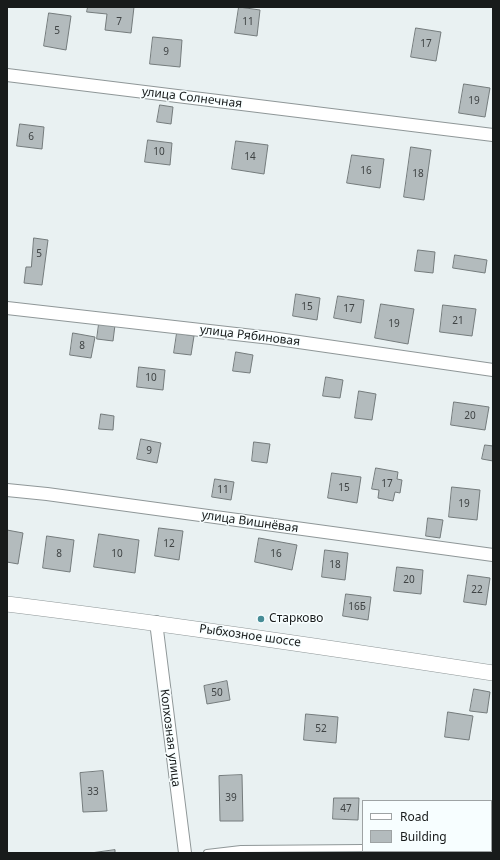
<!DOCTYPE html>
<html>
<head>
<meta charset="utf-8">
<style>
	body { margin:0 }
	#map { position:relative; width:500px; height:860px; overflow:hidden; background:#e9f1f2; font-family:"Noto Sans",sans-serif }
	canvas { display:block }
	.frame { position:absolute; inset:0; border:8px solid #181b1b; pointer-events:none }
	.legend { position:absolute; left:362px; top:800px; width:130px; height:52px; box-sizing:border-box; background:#f7feff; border:1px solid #9ea3a4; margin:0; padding:5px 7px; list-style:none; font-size:12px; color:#181b1b }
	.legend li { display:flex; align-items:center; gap:8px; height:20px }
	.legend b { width:20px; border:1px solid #9ea3a4 }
</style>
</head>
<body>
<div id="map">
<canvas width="500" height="860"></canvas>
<div class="frame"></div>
<ul class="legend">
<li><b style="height:5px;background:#fff"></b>Road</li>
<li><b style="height:11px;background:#b3bbbd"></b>Building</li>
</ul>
</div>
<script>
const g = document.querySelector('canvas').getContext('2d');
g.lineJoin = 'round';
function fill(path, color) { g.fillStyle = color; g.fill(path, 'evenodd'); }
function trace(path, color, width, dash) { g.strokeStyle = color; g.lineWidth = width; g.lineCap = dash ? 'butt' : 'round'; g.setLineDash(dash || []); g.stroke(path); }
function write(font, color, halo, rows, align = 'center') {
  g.font = font + ' "Noto Sans",sans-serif'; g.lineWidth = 3; g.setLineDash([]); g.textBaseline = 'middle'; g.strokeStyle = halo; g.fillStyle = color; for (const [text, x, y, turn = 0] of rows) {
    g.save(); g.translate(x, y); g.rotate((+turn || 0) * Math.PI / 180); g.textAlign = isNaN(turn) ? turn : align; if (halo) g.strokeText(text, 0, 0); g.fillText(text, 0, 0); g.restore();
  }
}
const building = new Path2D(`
	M88 7H134L131 33 105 30 107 14 87 12Z
	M239 7 260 10 257 36 235 33Z
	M49 13 71 16 66 50 44 46Z
	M416 28 441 32 436 61 411 57Z
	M153 37 182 40 180 67 150 64Z
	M464 84 490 88 485 117 459 113Z
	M160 105 173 107 171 124 157 122Z
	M20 124 44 127 42 149 17 146Z
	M148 140 172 143 170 165 145 162Z
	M236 141 268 145 264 174 232 169Z
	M411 147 431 150 424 200 404 197Z
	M352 155 384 159 380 188 347 183Z
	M34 238 48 240 42 285 24 283 26 267H31Z
	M418 250 435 252 433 273 415 271Z
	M455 255 487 260 485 273 453 268Z
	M296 294 320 298 317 320 293 316Z
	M338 296 364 300 361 323 334 318Z
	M381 304 414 309 408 344 375 338Z
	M443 305 476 309 472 336 440 332Z
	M99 324 115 325 113 341 97 339Z
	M73 333 95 337 91 358 70 355Z
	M177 333 194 336 191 355 174 353Z
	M236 352 253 355 250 373 233 371Z
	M139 367 165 370 163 390 137 387Z
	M326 377 343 380 340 398 323 396Z
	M359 391 376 394 372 420 355 418Z
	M454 402 489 407 485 430 451 425Z
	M101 414 114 416 113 430 99 429Z
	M141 439 161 443 157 463 137 459Z
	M254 442 270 444 267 463 252 461Z
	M485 445 493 446V461L482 459Z
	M376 468 398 472 397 479 402 480 400 493 395 492 393 501 378 498 379 490 372 489Z
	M332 473 361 477 357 503 328 498Z
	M215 479 234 482 231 500 212 497Z
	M452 487 480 490 477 520 449 517Z
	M428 518 443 520 440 538 426 536Z
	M159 528 183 531 179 560 155 556Z
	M7 530 23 533 18 564 7 562Z
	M99 534 139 540 135 573 94 567Z
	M47 536 74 540 70 572 43 568Z
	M259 538 297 545 292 570 255 562Z
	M325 550 348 553 345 580 322 577Z
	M397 567 423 570 421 594 394 591Z
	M468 575 490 578 486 605 464 602Z
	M346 594 371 597 368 620 343 616Z
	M227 681 230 700 207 704 204 686Z
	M474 689 490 692 487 713 470 711Z
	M448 712 473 716 469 740 445 737Z
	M306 714 338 717 336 743 304 740Z
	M103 771 107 811 83 812 80 773Z
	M242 775 243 821H220L219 776Z
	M334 798H359L358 820 333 819Z
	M491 822H493V845H491Z
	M115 850V853H91Z`);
fill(building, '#b3bbbd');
trace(building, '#747b7c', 1);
const service = new Path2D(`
	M207 853 241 849 363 848`);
const minor = new Path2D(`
	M7 75 493 135
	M7 308 271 338 493 370
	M7 490 47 494 493 555
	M156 622 185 853`);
const tertiary = new Path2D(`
	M7 604C169 624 331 648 493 673`);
trace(service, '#8f9798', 8);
trace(minor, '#8f9798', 14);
trace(tertiary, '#8f9798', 16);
trace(new Path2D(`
	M451 851V853`), '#7c8182', 2.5, [2, 3]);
trace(service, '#fff', 6);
trace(minor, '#fff', 12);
trace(tertiary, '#fff', 15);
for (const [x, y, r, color] of [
	[261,619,4,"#468c96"]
]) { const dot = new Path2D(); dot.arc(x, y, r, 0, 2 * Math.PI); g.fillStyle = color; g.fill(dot); trace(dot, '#f7feff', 1.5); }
write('10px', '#3f4344', null, [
	["7",119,22],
	["11",248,22],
	["5",57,31],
	["17",426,44],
	["9",166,52],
	["19",474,101],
	["6",31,137],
	["10",159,152],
	["14",250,157],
	["16",366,171],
	["18",418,174],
	["5",39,254],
	["15",307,307],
	["17",349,309],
	["21",458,321],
	["19",394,324],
	["8",82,346],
	["10",151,378],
	["20",470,416],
	["9",149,451],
	["17",387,484],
	["15",344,488],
	["11",223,490],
	["19",464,504],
	["12",169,544],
	["8",59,554],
	["10",117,554],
	["16",276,554],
	["18",335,565],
	["20",409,580],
	["22",477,590],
	["16Б",357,607],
	["50",217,693],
	["52",321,729],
	["33",93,792],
	["39",231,798],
	["47",346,809]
]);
write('12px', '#181b1b', '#f7feff', [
	["улица Солнечная",192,98,7],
	["улица Рябиновая",250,336,7],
	["улица Вишнёвая",250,522,8],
	["Рыбхозное шоссе",250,636,8],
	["Колхозная улица",170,738,83]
]);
write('12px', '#181b1b', '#f7feff', [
	["Старково",269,619]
], 'left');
</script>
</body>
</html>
